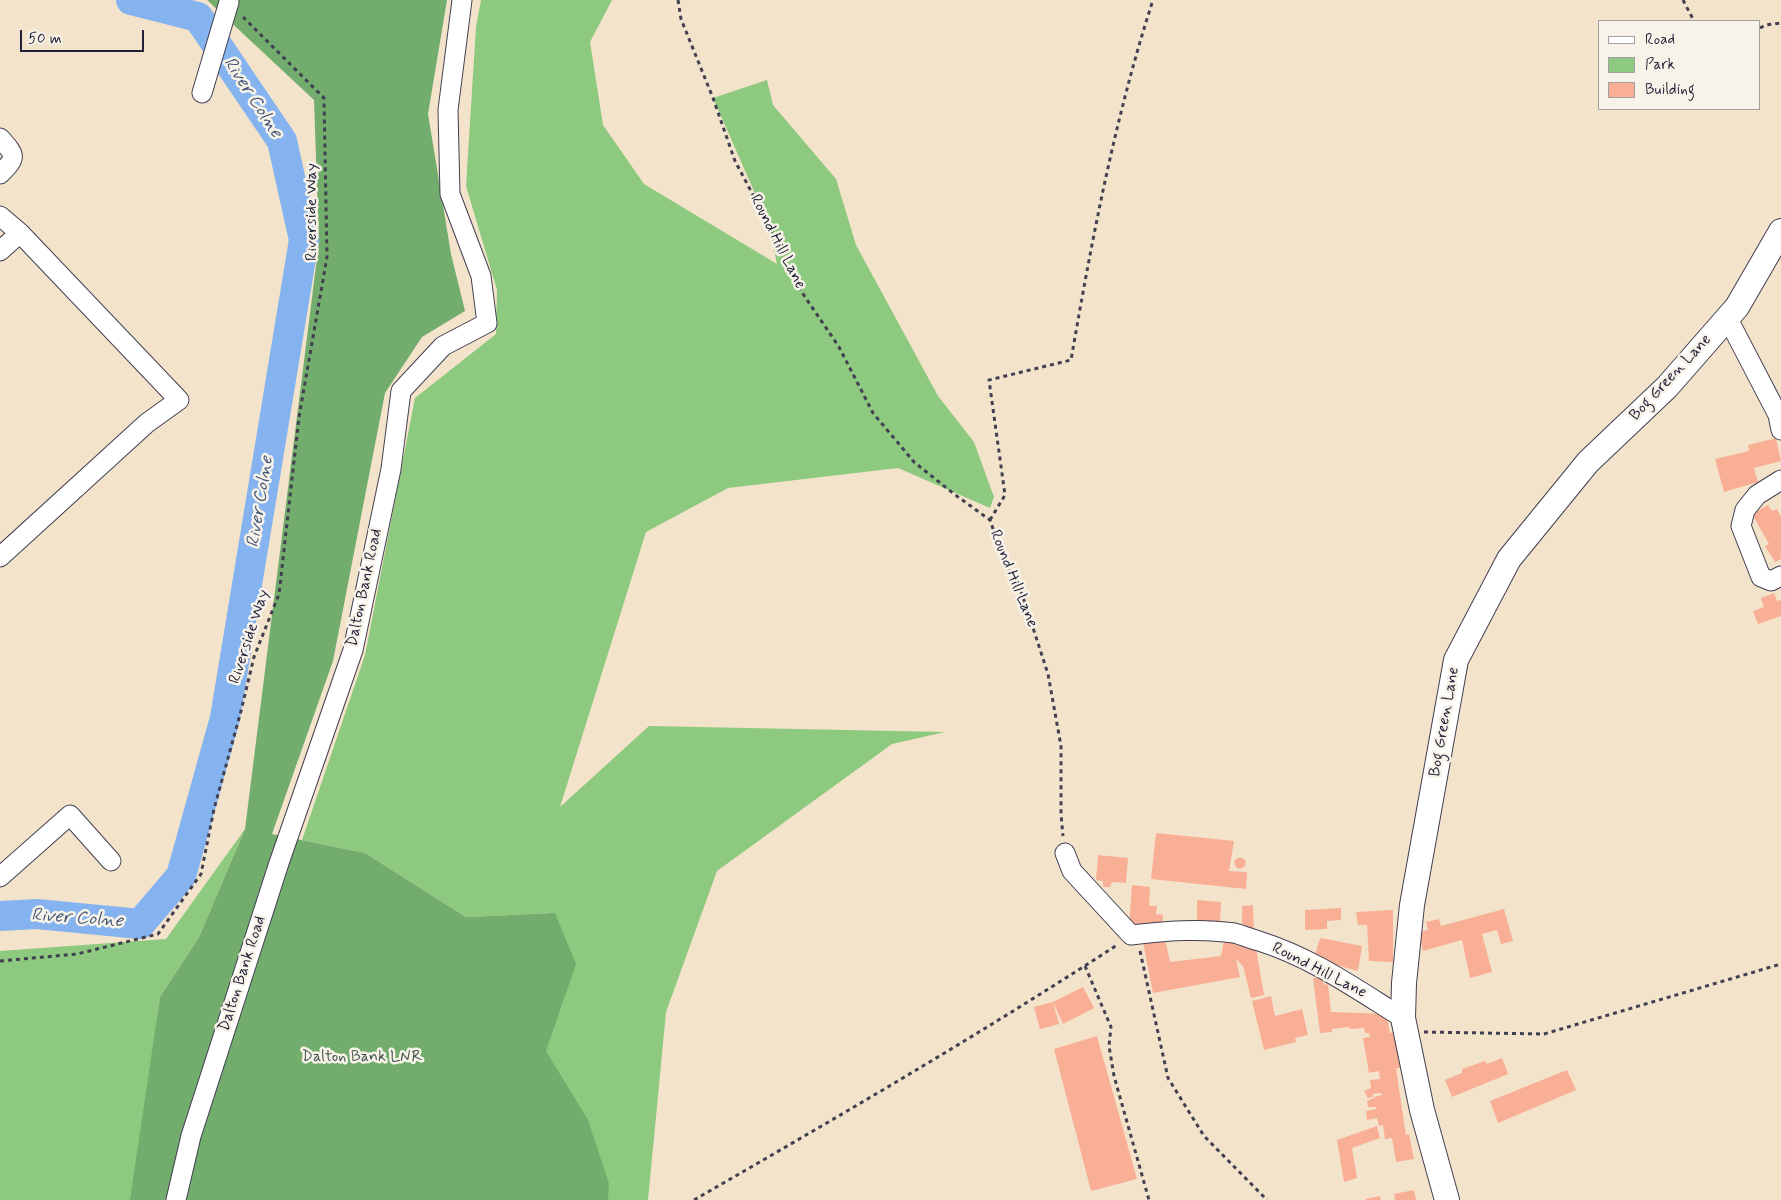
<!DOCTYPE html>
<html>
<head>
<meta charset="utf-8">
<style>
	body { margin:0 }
	#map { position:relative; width:1781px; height:1200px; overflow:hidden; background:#f4e3cb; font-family:Mynerve,sans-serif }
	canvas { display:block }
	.legend { position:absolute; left:1598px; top:20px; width:162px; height:90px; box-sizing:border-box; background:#f7f3e8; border:1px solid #a29fa3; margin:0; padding:6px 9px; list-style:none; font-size:15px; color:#22223b }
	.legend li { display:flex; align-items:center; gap:10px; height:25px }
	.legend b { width:25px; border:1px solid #a29fa3 }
	.scale { position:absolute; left:20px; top:30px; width:124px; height:22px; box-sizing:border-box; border:2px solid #22223b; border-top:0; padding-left:6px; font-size:15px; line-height:18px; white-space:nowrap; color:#22223b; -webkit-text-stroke:4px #f7f3e8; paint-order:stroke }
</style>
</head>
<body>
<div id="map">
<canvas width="1781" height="1200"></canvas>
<ul class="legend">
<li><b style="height:6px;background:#fff"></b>Road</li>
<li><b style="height:14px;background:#8dc97e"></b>Park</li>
<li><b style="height:14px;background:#f9af96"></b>Building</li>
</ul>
<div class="scale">50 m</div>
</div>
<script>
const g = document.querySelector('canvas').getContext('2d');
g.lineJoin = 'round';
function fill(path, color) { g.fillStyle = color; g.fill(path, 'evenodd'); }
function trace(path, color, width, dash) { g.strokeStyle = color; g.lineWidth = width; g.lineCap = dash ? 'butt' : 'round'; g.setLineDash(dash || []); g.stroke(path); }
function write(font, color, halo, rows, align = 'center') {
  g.font = font + ' Mynerve,sans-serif'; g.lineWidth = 5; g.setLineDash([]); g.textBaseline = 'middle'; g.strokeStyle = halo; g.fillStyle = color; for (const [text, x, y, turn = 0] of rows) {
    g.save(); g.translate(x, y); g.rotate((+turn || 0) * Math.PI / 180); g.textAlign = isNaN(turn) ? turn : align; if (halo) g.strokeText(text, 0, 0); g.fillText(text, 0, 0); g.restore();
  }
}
fill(new Path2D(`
	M481 0H612L590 42 603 125 644 184 777 264 769 225 713 98 767 80 773 105 836 179 856 245 938 396 974 442 994 497 990 508 898 468 728 488 646 532 560 807 649 726 945 732 892 744 717 871 666 1012 648 1200H181L418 926 555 913 466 917 365 853 302 840 365 655 415 398 496 334 497 290 466 186 476 27Z
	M245 829 199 937 160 997 133 1200H0V951L166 939Z`), '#8dc97e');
fill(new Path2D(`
	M207 0H447L428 114 451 254 465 311 422 337 385 393 333 661 272 834 365 853 466 917 555 913 576 964 546 1051 588 1120 609 1184 608 1200H130L160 997 199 937 245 829 319 242 314 100Z`), '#72ad6d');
trace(new Path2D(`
	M0 916 37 914 140 924 181 876 225 718 304 240 282 141 198 17 131 0`), '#84b3ef', 30);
fill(new Path2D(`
	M1776 438 1781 461 1754 468 1758 482 1724 492 1715 459 1749 451 1748 445Z
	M1768 505 1772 511 1777 509 1781 517V559L1775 562 1765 546 1769 544 1752 514Z
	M1774 593 1777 601 1781 600V616L1758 624 1753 611 1764 607 1761 598Z
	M1156 833 1234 841 1229 871 1247 872 1246 889 1151 879Z
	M1098 855 1128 858 1126 883 1112 882 1110 887H1103V881L1096 880Z
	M1234.5 863a5.5 5.5 0 1 1 11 0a5.5 5.5 0 1 1-11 0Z
	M1132 885 1150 887 1149 906H1157L1156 914 1163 915 1162 928 1129 927Z
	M1197 900 1221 902 1220 925 1197 924Z
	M1253 905 1254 931H1242V906Z
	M1341 908V920L1327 921V929L1305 930V910Z
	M1504 909 1513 941 1501 944 1497 930 1482 934 1492 972 1470 978 1462 940 1423 951 1419 932 1428 930 1426 922 1439 919 1441 926Z
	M1393 910V962L1369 961 1367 925H1358L1356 912Z
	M1225 935 1255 942 1264 995 1251 998 1243 966 1236 959 1240 977 1153 993 1143 942 1165 938 1170 962 1221 956Z
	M1321 938 1362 946 1358 971 1314 959 1319 941Z
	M1322 977 1324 985 1328 984 1331 1012 1386 1014 1390 1033 1395 1032 1401 1068H1396L1406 1135 1409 1134 1414 1159 1396 1162 1392 1138 1385 1139 1383 1125 1379 1126 1377 1118 1367 1120 1366 1111 1376 1109V1107H1368L1367 1101 1374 1098V1097L1382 1095 1381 1093 1373 1094V1097L1368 1098 1364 1091 1371 1088 1370 1080 1380 1079 1379 1071 1369 1073 1363 1038 1370 1037 1369 1033H1365L1364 1028 1350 1029 1349 1027 1332 1029V1032L1320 1033 1313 978Z
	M1083 987 1094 1008 1063 1024 1053 1002Z
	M1271 996 1275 1016 1302 1009 1308 1035 1295 1038 1296 1042 1264 1050 1252 1001Z
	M1053 1002 1059 1024 1040 1029 1034 1007Z
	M1097 1036 1137 1179 1091 1191 1054 1049Z
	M1502 1058 1508 1074 1452 1097 1445 1080 1462 1073V1069L1485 1061 1487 1064Z
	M1567 1070 1576 1090 1498 1123 1490 1101Z
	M1377 1126 1380 1138 1352 1148 1357 1178 1344 1182 1337 1140Z
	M1414 1190 1416 1200H1395L1394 1194Z
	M1380 1196 1381 1200H1366L1365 1199Z`), '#f9af96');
const minor = new Path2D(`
	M202 93 229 2
	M0 138C16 156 17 157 0 174
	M0 216 20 233
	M0 251 20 233 179 400 147 423 0 557
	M1727 317 1778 415 1781 430
	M1781 480 1757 495 1745 510 1741 526 1761 577 1771 581 1781 576
	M1065 853 1072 871 1131 935C1165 931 1200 928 1234 933 1242 935 1251 939 1259 941 1313 958 1356 989 1403 1018
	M0 877 70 815 111 861
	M176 1200 191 1136 279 863 353 650 391 469 401 391 443 346 487 323 481 276 450 194 448 110 462 0`);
const major = new Path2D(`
	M1447 1200 1422 1110 1403 1018 1404 983 1412 905 1456 660 1509 559 1588 462 1667 387 1737 307 1781 231`);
trace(minor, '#423f51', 21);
trace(major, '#423f51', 26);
trace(new Path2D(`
	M678 0 681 19 713 98 735 161 769 225 799 288 839 347 873 413 914 462 954 494 990 520 1005 563 1022 594 1048 674 1061 746V814L1063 836
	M1683 0 1694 21
	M1760 28 1766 25 1781 23
	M990 520 1005 495 989 380 1071 360C1092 239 1115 117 1153 0
	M1140 951 1168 1078 1204 1136 1267 1200
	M0 961 77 954 158 934 201 874 214 809 241 711 254 657 279 594 299 417 327 257 324 98 241 15
	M1085 966 1111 1027 1109 1046 1114 1076 1149 1200
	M1424 1032 1544 1034 1781 964
	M694 1200C836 1118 979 1035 1117 945`), '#423f51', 3, [4, 4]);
trace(minor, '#fff', 19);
trace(major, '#fff', 24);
write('16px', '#22223b', '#f7f3e8', [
	["Riverside Way",313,212,-90],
	["Round Hill Lane",777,242,63],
	["Bog Green Lane",1671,378,-47],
	["Round Hill Lane",1013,579,68],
	["Dalton Bank Road",365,588,-78],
	["Riverside Way",250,637,-72],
	["Bog Green Lane",1445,722,-80],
	["Round Hill Lane",1319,971,27],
	["Dalton Bank Road",243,974,-72]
]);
write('16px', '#42544f', '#f7f3e8', [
	["Dalton Bank LNR",362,1058]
]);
write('italic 18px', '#44557a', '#f7f3e8', [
	["River Colne",252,98,57],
	["River Colne",261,502,-81],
	["River Colne",77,919,4]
]);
</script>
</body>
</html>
